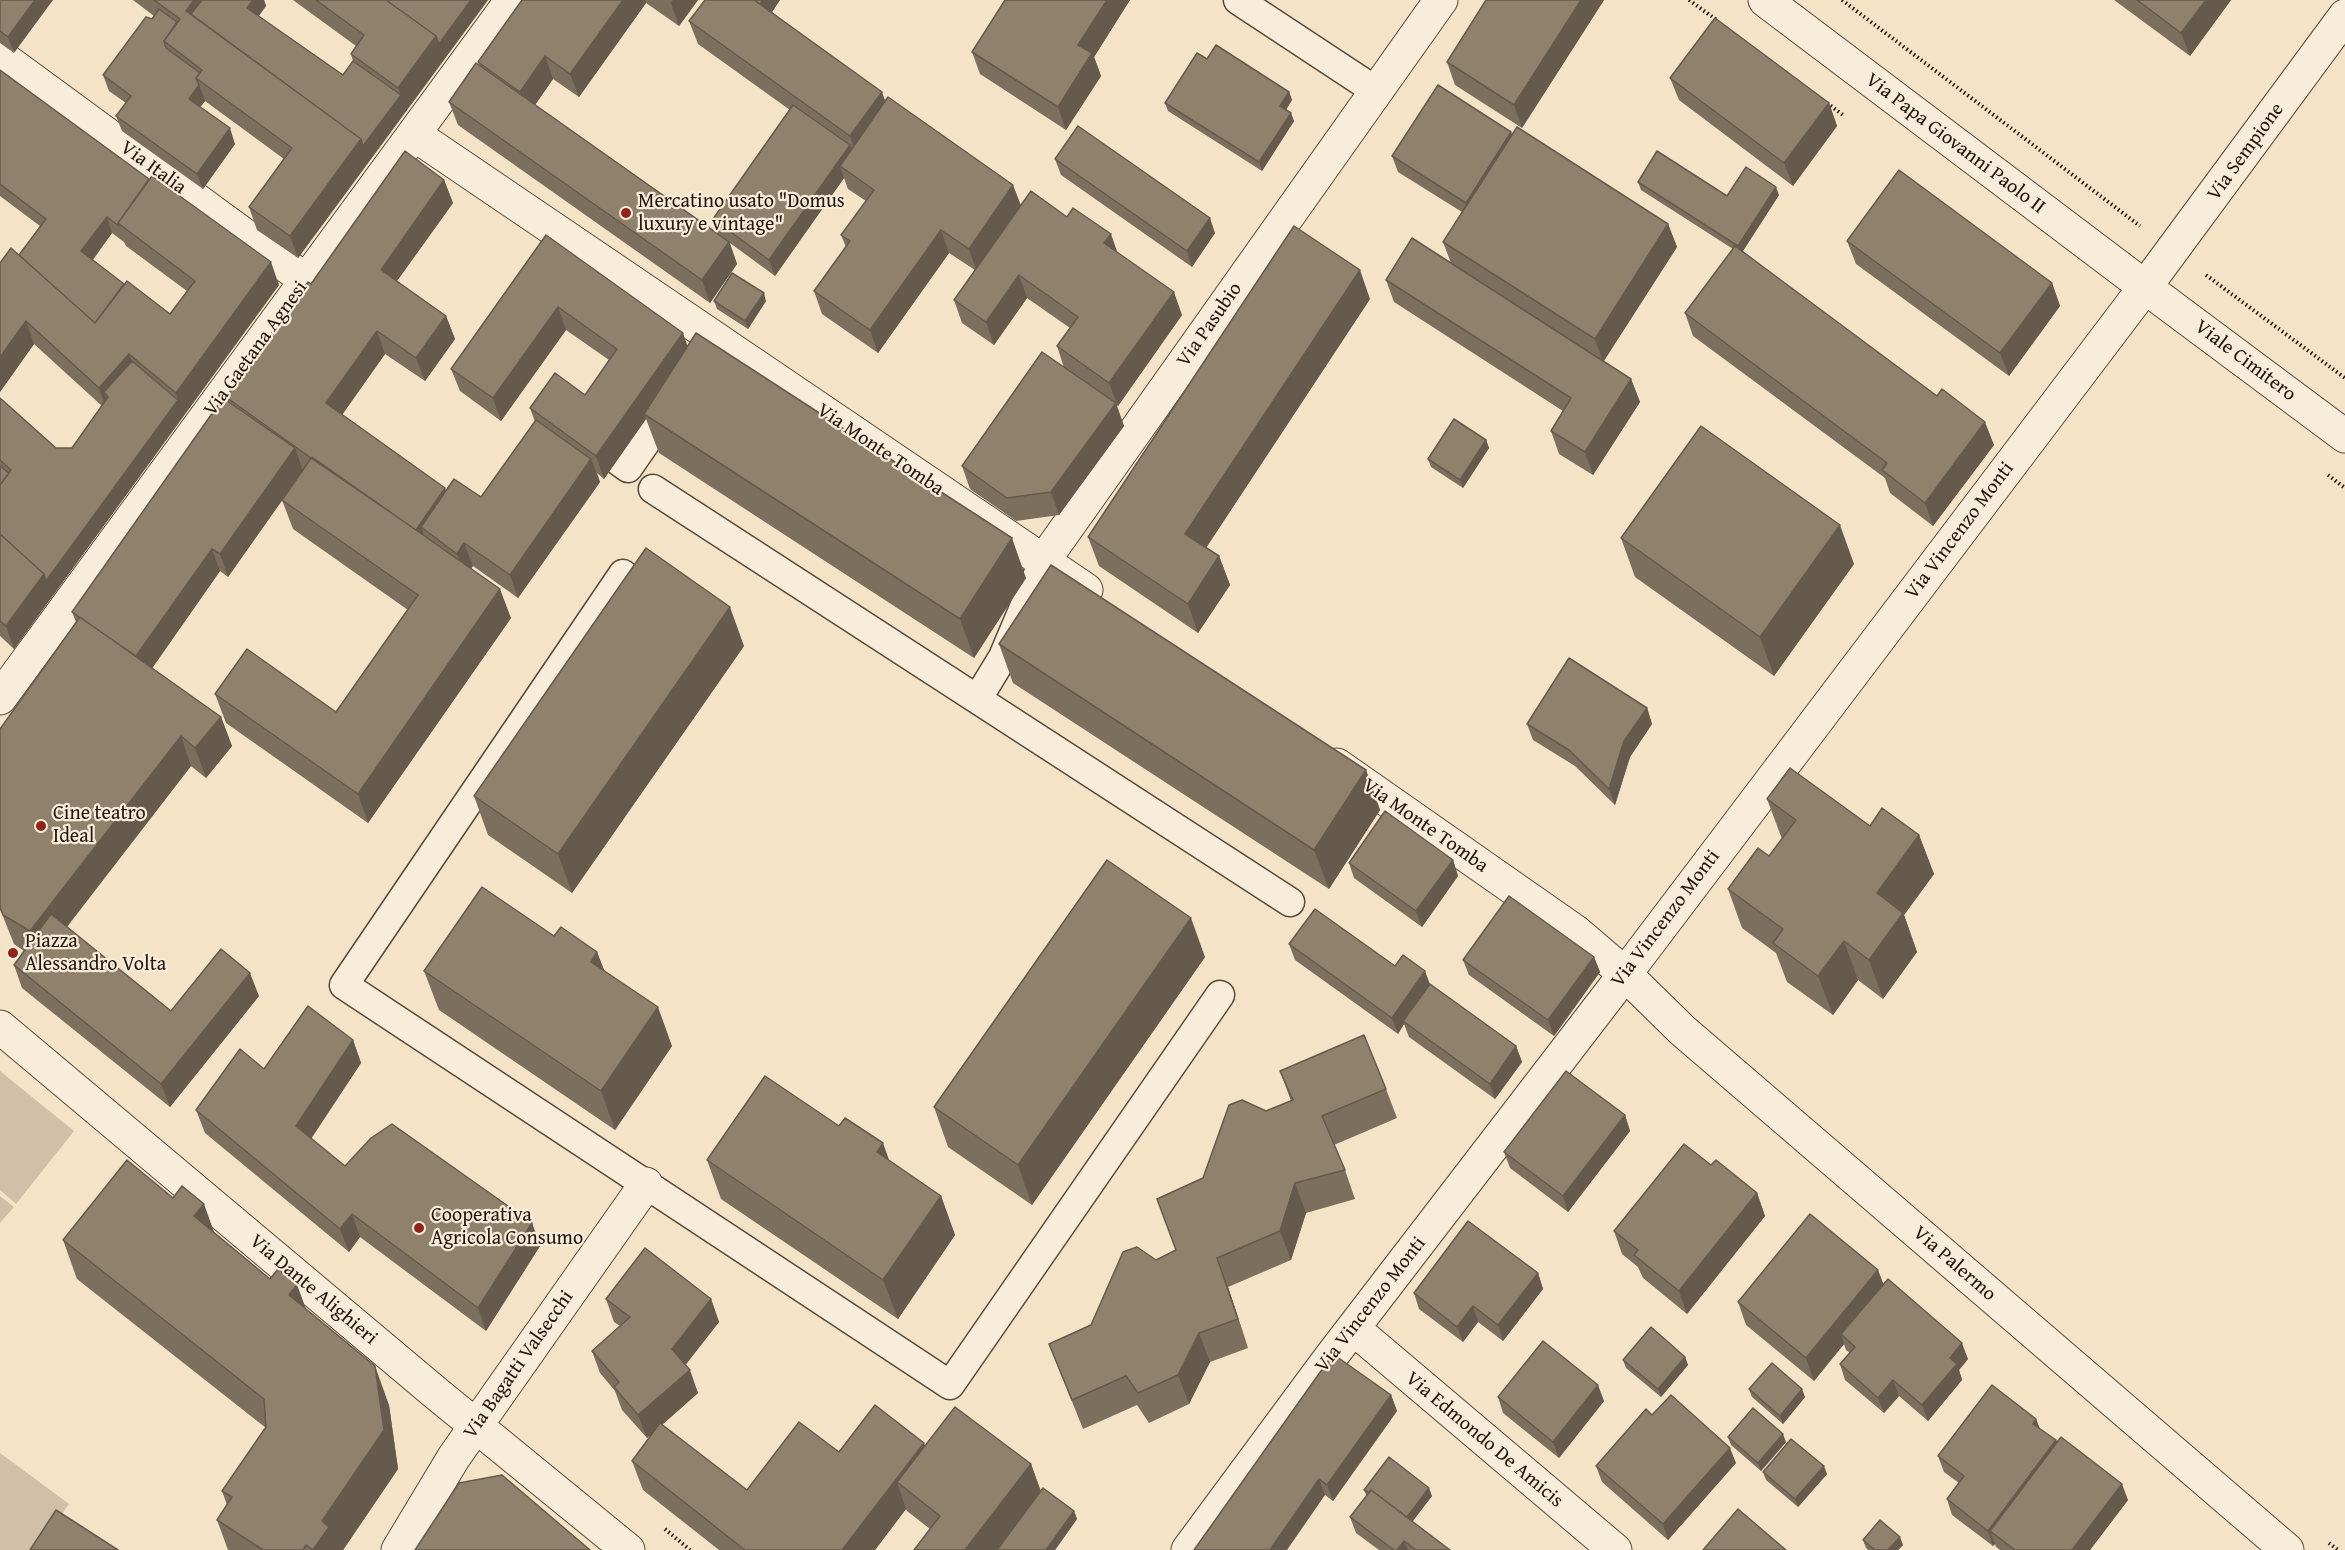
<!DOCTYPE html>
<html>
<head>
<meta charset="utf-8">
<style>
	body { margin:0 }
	canvas { display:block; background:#f4e3c6 }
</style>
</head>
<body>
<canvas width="2345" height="1550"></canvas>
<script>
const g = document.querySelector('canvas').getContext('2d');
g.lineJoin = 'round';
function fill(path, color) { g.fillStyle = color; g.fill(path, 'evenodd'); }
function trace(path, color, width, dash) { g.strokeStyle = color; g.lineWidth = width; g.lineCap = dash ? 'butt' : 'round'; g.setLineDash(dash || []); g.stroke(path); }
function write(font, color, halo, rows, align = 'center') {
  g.font = font + ' "Gentium Book Plus",serif'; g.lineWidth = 4.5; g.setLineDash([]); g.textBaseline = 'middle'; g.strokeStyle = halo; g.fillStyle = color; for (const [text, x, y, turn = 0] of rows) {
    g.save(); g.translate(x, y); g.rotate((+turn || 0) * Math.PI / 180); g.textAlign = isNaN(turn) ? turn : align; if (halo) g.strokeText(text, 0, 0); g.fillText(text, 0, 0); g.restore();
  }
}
fill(new Path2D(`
	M0 1071 74 1131 16 1204 0 1190Z
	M0 1196 14 1207 0 1223Z
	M0 1453 69 1504 36 1550H0Z`), '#d1c0a7');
const service = new Path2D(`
	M1238 0 1376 91
	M617 460 628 468 673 403
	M653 489 1290 902
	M623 574 344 985 950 1385 1220 995
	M978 698 1003 657 1044 560`);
const minor = new Path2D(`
	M2345 16 2145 287 2345 436
	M0 56 307 281
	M415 135 1086 590
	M1044 560 1441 0
	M0 698 512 0
	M0 1027 437 1394 628 1550
	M1354 1329 1615 1550
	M398 1550 454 1457 646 1184
	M1188 1550 1330 1358 1625 974 1576 932 1337 765`);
const tertiary = new Path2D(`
	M1765 0 2145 287 1625 974 1682 1030 2287 1550`);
trace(service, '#584a3b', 31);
trace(minor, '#584a3b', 35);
trace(tertiary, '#584a3b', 35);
trace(new Path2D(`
	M1689 0 1718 21
	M1842 0 2140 226
	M1827 103 1843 115
	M2206 275 2345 378
	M2328 475 2345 488
	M665 1529 690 1550
	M2329 1543 2338 1550`), '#24170d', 4, [1.5, 3]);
trace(service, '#f8edda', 28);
trace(minor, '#f8edda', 33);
trace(tertiary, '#f8edda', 33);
fill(new Path2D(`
	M0 0 14 53 0 43Z
	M133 0H264L266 6 259 16 343 75 353 61 351 54 356 46 293 0H488L298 258 257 230 249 207 284 159 205 101 200 107 235 144 203 189 122 131 116 116 126 103 109 91 103 75 154 16Z
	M522 0H698L679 26 646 3 579 97 553 79 535 105 718 233 713 219 790 110 698 44 689 21 705 0H780L772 12 1021 205 1118 253 1182 315 1118 406 1116 405 1124 426 1059 515 1016 521 970 489 962 466 1064 368 1057 346 1070 328 1027 298 994 345 962 323 954 300 975 270 949 253 878 353 822 314 814 291 846 247 841 235 866 201 848 189 844 178 775 276 730 243 737 264 710 303 458 125 449 102 479 65 478 62Z
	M1005 0H1130L1094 57 1101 76 1066 130 980 74 972 52Z
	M1486 0H1604L1522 128 1455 85 1447 62Z
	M2114 0H2231L2190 56Z
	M1207 59 1289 92 1292 100 1286 110 1294 121 1262 171 1168 111 1165 103Z
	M0 70 279 285 14 649 0 636V398L56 448H72L102 406 34 344 0 392 19 255 40 226 0 196ZM112 233 124 242 126 246 187 291 170 314 124 284 93 260Z
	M1670 78 1829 103 1837 126 1793 186 1679 100Z
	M1512 134 1668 224 1677 247 1604 361 1631 379 1640 402 1593 475 1559 454 1551 431 1563 411 1394 302 1386 280 1451 263 1443 242 1462 212 1398 172 1392 156Z
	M1055 159 1215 233 1192 267 1061 175Z
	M444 180 453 203 397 281 446 316 455 339 425 381 385 354 342 415 446 491 481 497 535 422 530 408 585 395 609 360 566 330 501 421 460 391 451 369 546 235 688 347 1026 578 974 658 659 453 646 419 604 479 597 473 600 482 518 598 473 566 471 568 511 618 368 823 226 723 215 694 336 712 408 610 293 529 282 500 228 577 220 571 152 668 221 717 232 746 206 778 191 766 67 927 171 1011 259 996 170 1107 22 988 14 965 24 951 14 944 0 909 76 622 72 612 227 400 226 397 311 284Z
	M1638 182 1727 196 1779 195 1743 251 1994 445 1933 526 1890 493 1885 478 1693 336 1685 313 1733 249 1641 190Z
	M1847 241 2052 283 2060 306 2009 376 1856 264Z
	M1370 299 1206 548 1219 556 1230 585 1198 633 1099 566 1088 537Z
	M714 301H766L748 329 717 309Z
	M1486 440 1489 448 1463 488 1431 467 1428 459Z
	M1621 538 1854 564 1774 676 1635 577Z
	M999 644 1366 770 1380 810 1329 889 1013 683Z
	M744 646 572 893 488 835 474 796Z
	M1647 708 1652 724 1630 757 1615 805 1575 766 1533 740 1527 724Z
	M1767 799 1870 826 1919 835 1934 874 1904 915 1917 952 1883 999 1858 980 1833 1015 1787 982 1776 953 1742 928 1728 889 1769 856 1782 839Z
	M1453 860 1458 876 1422 927 1354 878 1349 863Z
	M554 936 597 952 604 970 672 1046 615 1130 439 1010 424 971Z
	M1289 944 1395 966 1430 984 1516 1046 1522 1062 1495 1099 1409 1037 1404 1024 1398 1034 1295 960Z
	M1205 957 1032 1205 948 1147 934 1107Z
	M1594 957 1600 972 1554 1036 1469 975 1463 960Z
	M353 1040 361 1063 311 1139 345 1166 532 1223 540 1246 486 1331 360 1237 349 1252 205 1133 196 1110 264 1069Z
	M1280 1071 1386 1089 1397 1118 1334 1145 1345 1170 1355 1199 1306 1213 1291 1260 1228 1287 1248 1348 1210 1362 1189 1404 1149 1423 1137 1405 1083 1429 1049 1344 1091 1325 1156 1260 1176 1250 1203 1178 1266 1111 1291 1101Z
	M1625 1115 1630 1131 1568 1212 1510 1168 1504 1152Z
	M707 1160 941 1196 955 1235 898 1319 721 1199Z
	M1711 1165 1757 1193 1765 1216 1687 1314 1643 1278 1638 1267 1622 1254 1614 1231Z
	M214 1232 270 1279 297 1285 306 1309 389 1405 398 1469 343 1550H228L217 1520 227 1505 222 1491 266 1428 77 1279 63 1240Z
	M1538 1273 1543 1289 1503 1341 1478 1322 1463 1342 1419 1309 1414 1293Z
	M1883 1284 1968 1359 1959 1370 1962 1380 1928 1421 1899 1396 1884 1413 1845 1380 1840 1364 1850 1353 1846 1350 1844 1344 1814 1381 1746 1325 1738 1302Z
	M606 1299H711L719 1322 685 1365 698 1393 662 1425 747 1490 839 1452 925 1445 1031 1464 1041 1491 1074 1511 1077 1519 1055 1550H914L930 1529 907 1511 906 1509 875 1550H719L643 1490 632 1461 653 1433 647 1438 622 1410 615 1391 600 1373 592 1351 620 1326 614 1322Z
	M1685 1357 1688 1365 1661 1397 1626 1368 1623 1360Z
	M1749 1389 1805 1397 1783 1424 1752 1397Z
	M1391 1395 1397 1411 1333 1501 1325 1495 1194 1550Z
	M1498 1397 1604 1401 1559 1458 1503 1413Z
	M2036 1419 2040 1429 2056 1440 2057 1442 2128 1500 2090 1550H2000L1996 1547 1995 1544 1993 1546 1952 1515 1947 1499 1959 1483 1944 1472 1938 1456Z
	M1728 1437 1786 1442 1761 1471 1731 1445Z
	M1736 1463 1668 1540 1602 1482 1596 1466Z
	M1763 1472 1827 1474 1798 1507 1766 1480Z
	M1364 1490 1432 1496 1412 1521 1450 1550H1379L1356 1533 1350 1517 1367 1496Z
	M1863 1540 1903 1545 1898 1550H1868L1866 1548Z`), '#7c6f5e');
fill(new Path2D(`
	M35 0H53L14 53 8 37Z
	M194 0H219L200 26 186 11Z
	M253 0H264L266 6 253 23 247 8Z
	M471 0H488L298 258 290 236 361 139 401 95 398 88 436 36Z
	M623 0H645L646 3 579 97 570 74Z
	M673 0H698L679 26 671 3Z
	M763 0H780L766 21 760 5Z
	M1107 0H1130L1094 57 1101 76 1066 130 1058 107 1078 45Z
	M1581 0H1604L1522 128 1514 105Z
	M2206 0H2231L2190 56 2181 33Z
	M545 56 553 79 528 115 520 92Z
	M199 85 205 101 195 114 189 99Z
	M882 92 890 115 858 159 850 136Z
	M1289 92 1292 100 1283 114 1280 106Z
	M1829 103 1837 126 1793 186 1784 163Z
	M1291 113 1294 121 1262 171 1259 162Z
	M230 128 235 144 203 189 197 174Z
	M1511 132 1517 148 1472 219 1466 203Z
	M850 145 856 161 840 166 844 178 775 276 769 260Z
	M444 180 453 203 389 292 381 270Z
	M1013 185 1022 208 977 272 969 249Z
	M1776 187 1779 195 1741 254 1738 246Z
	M107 217 112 233 87 267 81 251Z
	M1210 218 1215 233 1192 267 1187 251Z
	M1668 224 1677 247 1603 362 1595 339Z
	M941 230 949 253 878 353 870 330Z
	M1111 234 1119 257 1104 243Z
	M729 242 737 264 710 303 702 280Z
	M271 262 279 285 14 649 6 626 44 574 178 400 176 393Z
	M1360 270 1370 299 1196 563 1185 534Z
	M1019 275 1027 298 994 345 986 322Z
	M2052 283 2060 306 2009 376 2000 353Z
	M1174 292 1182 315 1118 406 1109 383Z
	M764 293 766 301 748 329 745 321Z
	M558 307 566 330 501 421 493 398Z
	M446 316 455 339 425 381 416 358Z
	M26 321 34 344 0 392V357Z
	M377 331 385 354 334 426 326 403Z
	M683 333 691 356 644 414 646 419 604 479 596 456Z
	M129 354 138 377 108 397 104 392 110 408 107 411 99 388Z
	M1631 379 1640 402 1593 475 1585 452Z
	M1116 403 1124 426 1059 515 1051 492Z
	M1985 422 1994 445 1933 526 1925 503Z
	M1486 440 1489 448 1463 488 1460 480Z
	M295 448 303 471 228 577 220 554Z
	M591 459 600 482 518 598 510 575Z
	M445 488 453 511 421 527 428 547 415 531Z
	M1840 525 1854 564 1774 676 1760 637Z
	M1012 538 1026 578 974 658 960 619Z
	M464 543 473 566 465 576 457 554Z
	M212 549 220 571 144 680 135 657Z
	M1219 556 1230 585 1198 633 1188 604Z
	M500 589 511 618 368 823 358 794Z
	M730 607 744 646 572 893 558 854Z
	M1647 708 1652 724 1630 757 1615 805 1609 789 1624 741Z
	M221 717 232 746 206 778 195 748Z
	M181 736 191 766 41 960 30 931Z
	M1366 770 1380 810 1329 889 1314 850Z
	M1919 835 1934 874 1904 915 1917 952 1883 999 1869 960 1877 893Z
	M1453 860 1458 876 1422 927 1416 911Z
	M1191 918 1205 957 1032 1205 1018 1165Z
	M1844 941 1858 980 1833 1015 1818 976Z
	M597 952 612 991 591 962Z
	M1594 957 1600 972 1554 1036 1548 1020Z
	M1425 971 1431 987 1403 1021 1404 1024 1398 1034 1392 1018Z
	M250 973 259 996 170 1107 161 1084Z
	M658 1007 672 1046 615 1130 601 1091Z
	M353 1040 361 1063 304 1149 296 1126Z
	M1516 1046 1522 1062 1495 1099 1490 1084Z
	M1625 1115 1630 1131 1568 1212 1563 1196Z
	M883 1143 897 1182 877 1152Z
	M1295 1183 1306 1213 1291 1260 1280 1231Z
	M1757 1193 1765 1216 1687 1314 1679 1291Z
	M941 1196 955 1235 898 1319 883 1280Z
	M204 1204 218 1243 194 1216Z
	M352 1214 360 1237 349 1252 340 1229Z
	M532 1223 540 1246 486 1331 478 1308Z
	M1217 1258 1228 1287 1248 1348 1238 1319Z
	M1878 1270 1887 1293 1841 1334 1844 1344 1814 1381 1806 1358Z
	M1538 1273 1543 1289 1503 1341 1498 1325Z
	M297 1285 311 1324 289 1295Z
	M711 1299 719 1322 680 1372 672 1349Z
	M1473 1306 1478 1322 1463 1342 1457 1327Z
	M1199 1333 1210 1362 1189 1404 1178 1375Z
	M1962 1343 1968 1359 1959 1370 1962 1380 1928 1421 1922 1405 1950 1358Z
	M1685 1357 1688 1365 1661 1397 1658 1389Z
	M375 1366 389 1405 398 1469 343 1550H313L322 1521Z
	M690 1370 698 1393 647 1438 638 1415Z
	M1893 1380 1899 1396 1884 1413 1878 1398Z
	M1598 1385 1604 1401 1559 1458 1553 1442Z
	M1802 1389 1805 1397 1783 1424 1780 1416Z
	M1391 1395 1397 1411 1333 1501 1327 1485Z
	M2036 1419 2042 1435 2033 1424Z
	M1783 1434 1786 1442 1761 1471 1758 1463Z
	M2056 1440 2062 1456 1990 1531 1995 1544 1993 1546 1988 1531Z
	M924 1443 935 1472 897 1482 906 1509 875 1550H842Z
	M1730 1448 1736 1463 1668 1540 1663 1524Z
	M1031 1464 1041 1493 998 1550H965Z
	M1824 1466 1827 1474 1798 1507 1795 1499Z
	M1319 1479 1325 1495 1287 1550H1270Z
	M2122 1484 2128 1500 2090 1550H2072Z
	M1429 1488 1432 1496 1407 1529 1404 1521Z
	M1074 1511 1077 1519 1055 1550H1046Z
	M1900 1537 1903 1545 1898 1550H1888Z
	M1404 1541 1408 1550H1397Z`), '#655a4c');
const building = new Path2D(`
	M0 0H35L8 37 0 31Z
	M154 0H194L186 11 361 139 290 236 249 207 292 148 196 78 202 70 164 41 180 19Z
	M202 0H253L247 8 343 75 353 61 401 95 363 146 361 139 191 14Z
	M316 0H386L436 36 398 88 351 54 364 35Z
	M386 0H471L439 44 436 36Z
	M522 0H623L570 74 545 56 520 92 478 62Z
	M705 0H754L882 92 850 136 689 21Z
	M754 0H763L760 4Z
	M1005 0H1107L1078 45 1092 53 1058 107 972 52Z
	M1486 0H1581L1514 105 1447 62Z
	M2137 0H2206L2181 33Z
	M159 9 177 22 164 41 166 48 200 73 196 78 199 85 189 99 230 128 197 174 116 116 131 96 103 75 146 17 152 19Z
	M1715 18 1829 103 1784 163 1670 78Z
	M1216 45 1289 92 1280 106 1291 113 1259 162 1165 103 1197 53 1207 59Z
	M476 63 729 242 702 280 449 102Z
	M0 70 149 179 118 223 119 226 107 217 81 251 124 284 95 323 19 255 46 219 0 184Z
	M1438 85 1511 132 1466 203 1392 156Z
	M888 97 1013 185 969 249 941 230 870 330 814 291 850 241 841 235 874 190 840 166Z
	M793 105 850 145 769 260 713 219Z
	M1078 126 1210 218 1187 251 1055 159Z
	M1517 127 1668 224 1595 339 1443 242Z
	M405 151 444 180 381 270 446 316 416 358 377 331 326 403 445 488 416 530 311 458 226 397 308 282 311 284Z
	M1657 151 1727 196 1746 167 1776 187 1738 246 1638 182Z
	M1899 170 2052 283 2000 353 1847 241Z
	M152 176 271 262 176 393 129 354 99 388 26 321 0 357V263L11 248 95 323 127 281 170 314 195 281 118 223Z
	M1031 191 1067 217 1073 208 1111 234 1104 243 1174 292 1109 383 1057 346 1078 317 1019 275 986 322 954 300Z
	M1294 226 1360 270 1185 534 1219 556 1188 604 1088 537Z
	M546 235 683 333 596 456 530 408 555 373 585 395 617 349 558 307 493 398 451 369Z
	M1412 238 1631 379 1585 452 1551 431 1571 398 1386 280Z
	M1735 246 1937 396 1942 389 1985 422 1925 503 1882 470 1887 463 1685 313Z
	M732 273 764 293 745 321 714 301Z
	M696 333 1012 538 960 619 644 414Z
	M1042 352 1116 403 1051 492 1007 498 962 466Z
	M132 361 178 400 46 581 44 574 0 534V485L11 470 0 460V398L56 448H72L108 397 104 392Z
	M223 398 295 448 220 554 212 549 136 656 72 612Z
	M1454 419 1486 440 1460 480 1428 459Z
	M536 420 591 459 510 575 464 543 457 554 421 527 454 479 481 497Z
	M1701 426 1840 525 1760 637 1621 538Z
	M312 457 500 589 358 794 215 694 247 649 336 712 418 595 282 500Z
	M0 466 9 473 0 485Z
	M0 534 44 574 6 626 0 621Z
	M646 548 730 607 558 854 474 796Z
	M1051 565 1366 770 1314 850 999 644Z
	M80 617 221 717 195 748 181 736 30 931 3 915 0 907V729Z
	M1569 658 1647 708 1624 741 1609 789 1569 750 1527 724Z
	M1790 768 1870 826 1882 808 1919 835 1877 893 1903 913 1869 960 1844 941 1818 976 1773 943 1783 929 1728 889 1758 848 1769 856 1796 820 1767 799Z
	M1385 811 1453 860 1416 911 1349 863Z
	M1107 860 1191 918 1018 1165 934 1107Z
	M482 887 554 936 561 927 597 952 591 962 658 1007 601 1091 424 971Z
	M1509 896 1594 957 1548 1020 1463 960Z
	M1315 909 1395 966 1403 955 1425 971 1392 1018 1289 944Z
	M51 914 171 1011 221 949 250 973 161 1084 14 965Z
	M1430 984 1516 1046 1490 1084 1403 1021Z
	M308 1006 353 1040 296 1126 345 1166 371 1138 392 1124 532 1223 478 1308 352 1214 340 1229 196 1110 240 1049 264 1069Z
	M1364 1035 1386 1089 1322 1116 1345 1170 1295 1183 1280 1231 1217 1258 1238 1319 1199 1333 1178 1375 1138 1393 1126 1376 1072 1400 1049 1344 1091 1325 1123 1252 1137 1247 1156 1260 1176 1250 1157 1199 1203 1178 1229 1105 1242 1100 1266 1111 1293 1100 1280 1071Z
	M1566 1071 1625 1115 1563 1196 1504 1152Z
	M765 1076 839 1126 845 1118 883 1143 877 1152 941 1196 883 1280 707 1160Z
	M1684 1144 1711 1165 1716 1160 1757 1193 1679 1291 1634 1255 1638 1250 1614 1231Z
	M127 1160 173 1198 182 1186 204 1204 194 1216 270 1279 278 1269 297 1285 289 1295 375 1366 384 1430 322 1521 329 1527 313 1550 306 1545 303 1550H263L217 1520 232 1497 222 1491 266 1427 264 1399 63 1240Z
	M1810 1214 1878 1270 1806 1358 1738 1302Z
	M1468 1221 1538 1273 1498 1325 1473 1306 1457 1327 1414 1293Z
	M645 1248 711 1299 672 1349 690 1370 638 1415 614 1387 619 1382 592 1351 630 1317 606 1299Z
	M1888 1279 1962 1343 1950 1358 1957 1364 1922 1405 1893 1380 1878 1398 1840 1364 1855 1347 1841 1334Z
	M1651 1327 1685 1357 1658 1389 1623 1360Z
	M1543 1341 1598 1385 1553 1442 1498 1397Z
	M1333 1354 1391 1395 1327 1485 1319 1479 1270 1550H1194Z
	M1772 1363 1802 1389 1780 1416 1749 1389Z
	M1992 1385 2036 1419 2033 1424 2056 1440 1988 1531 1947 1499 1964 1476 1938 1456Z
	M1671 1395 1730 1448 1663 1524 1596 1466 1646 1409 1652 1415Z
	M875 1405 924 1443 842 1550H745L632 1461 660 1423 747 1490 799 1422 839 1452Z
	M955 1407 1031 1464 965 1550H914L940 1516 897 1482Z
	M1753 1408 1783 1434 1758 1463 1728 1437Z
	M2061 1437 2122 1484 2072 1550H2015L1990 1531Z
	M1791 1439 1824 1466 1795 1499 1763 1472Z
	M1389 1457 1429 1488 1407 1517 1371 1490 1369 1493 1364 1490Z
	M502 1475 590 1550H415L459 1483Z
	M1043 1488 1074 1511 1046 1550H997Z
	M1371 1490 1450 1550H1416L1404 1541 1397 1550H1394L1350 1517Z
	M1738 1509 1786 1550H1703Z
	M56 1510 118 1550H30Z
	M1880 1520 1900 1537 1888 1550H1875L1863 1540Z`);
fill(building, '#90816d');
trace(building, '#655a4c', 1.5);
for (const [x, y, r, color] of [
	[626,213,6,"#8f2418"],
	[41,826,6,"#8f2418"],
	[13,953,6,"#8f2418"],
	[419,1228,6,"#8f2418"]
]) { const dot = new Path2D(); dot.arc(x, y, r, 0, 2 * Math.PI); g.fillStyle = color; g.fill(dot); trace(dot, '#f8edda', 2); }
write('20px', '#24170d', '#f8edda', [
	["Via Papa Giovanni Paolo II",1955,144,37],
	["Via Sempione",2246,152,-54],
	["Via Italia",153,168,36],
	["Via Pasubio",1210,325,-55],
	["Via Gaetana Agnesi",256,349,-54],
	["Viale Cimitero",2245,361,37],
	["Via Monte Tomba",880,450,34],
	["Via Vincenzo Monti",1960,531,-53],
	["Via Monte Tomba",1425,826,35],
	["Via Vincenzo Monti",1666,919,-53],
	["Via Palermo",1954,1264,41],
	["Via Dante Alighieri",313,1290,40],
	["Via Vincenzo Monti",1371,1305,-52],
	["Via Bagatti Valsecchi",519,1365,-55],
	["Via Edmondo De Amicis",1484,1440,40]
]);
write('20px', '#24170d', '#f8edda', [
	["Mercatino usato \"Domus",638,202],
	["luxury e vintage\"",638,225],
	["Cine teatro",53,814],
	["Ideal",53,837],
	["Piazza",25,942],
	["Alessandro Volta",25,965],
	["Cooperativa",431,1216],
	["Agricola Consumo",431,1239]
], 'left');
</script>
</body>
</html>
